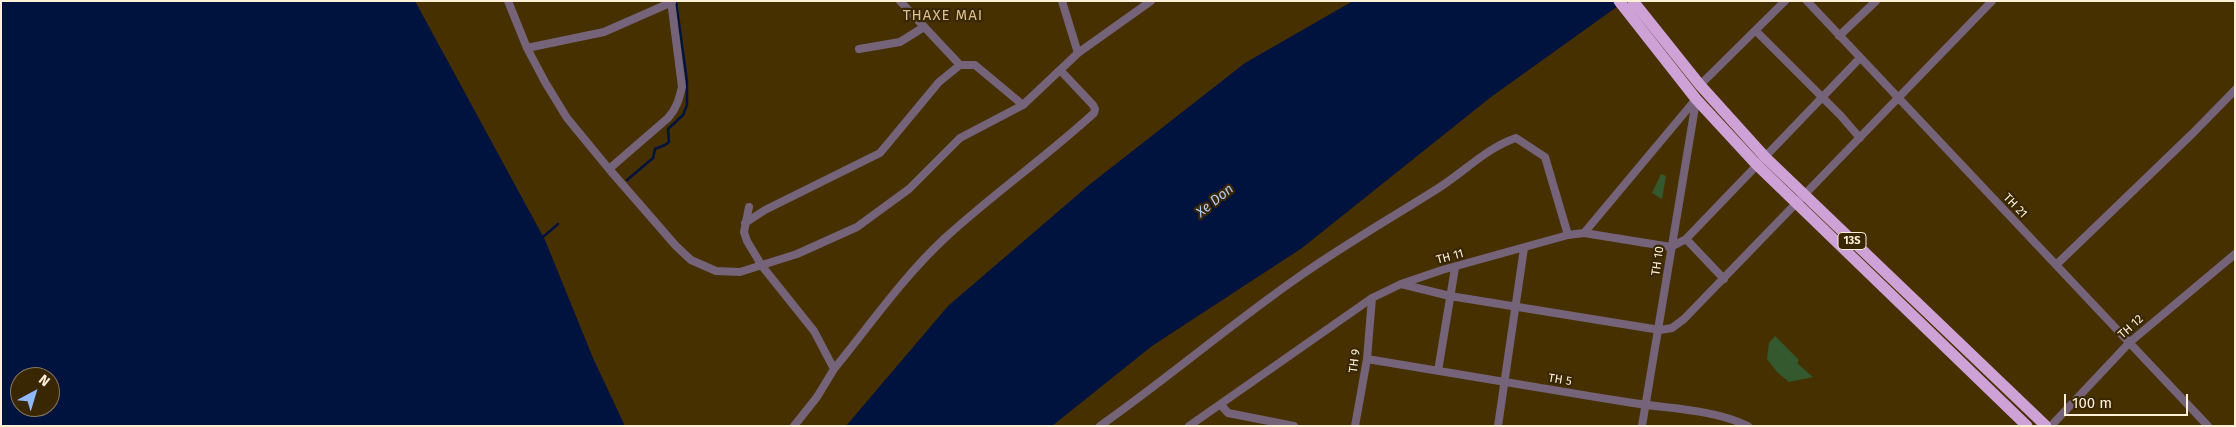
<!DOCTYPE html>
<html>
<head>
<meta charset="utf-8">
<style>
	body { margin:0 }
	#map { position:relative; width:2236px; height:427px; overflow:hidden; background:#473000; font-family:"Fira Sans",sans-serif }
	canvas { display:block }
	.frame { position:absolute; inset:0; border:2px solid #fef0d9; pointer-events:none }
	.north { position:absolute; left:10px; top:367px; width:50px; height:50px; box-sizing:border-box; background:#392704; border:1px solid #887759; border-radius:50%; rotate:39deg; font-size:14px; font-weight:700; line-height:20px; text-align:center; color:#fef0d9 }
	.north::after { content:''; display:block; margin:auto; width:18px; height:22px; background:#8fb8fd; clip-path:polygon(50% 0,100% 100%,50% 72%,0 100%) }
	.scale { position:absolute; left:2064px; top:394px; width:124px; height:22px; box-sizing:border-box; border:2px solid #fef0d9; border-top:0; padding-left:6px; font-size:15px; line-height:18px; white-space:nowrap; color:#fef0d9; -webkit-text-stroke:4px #392704; paint-order:stroke }
</style>
</head>
<body>
<div id="map">
<canvas width="2236" height="427"></canvas>
<div class="frame"></div>
<div class="north">N</div>
<div class="scale">100 m</div>
</div>
<script>
const g = document.querySelector('canvas').getContext('2d');
g.lineJoin = 'round';
function fill(path, color) { g.fillStyle = color; g.fill(path, 'evenodd'); }
function trace(path, color, width, dash) { g.strokeStyle = color; g.lineWidth = width; g.lineCap = dash ? 'butt' : 'round'; g.setLineDash(dash || []); g.stroke(path); }
function write(font, color, halo, rows, align = 'center') {
  g.font = font + ' "Fira Sans",sans-serif'; g.lineWidth = 4.5; g.setLineDash([]); g.textBaseline = 'middle'; g.strokeStyle = halo; g.fillStyle = color; for (const [text, x, y, turn = 0] of rows) {
    g.save(); g.translate(x, y); g.rotate((+turn || 0) * Math.PI / 180); g.textAlign = isNaN(turn) ? turn : align; if (halo) g.strokeText(text, 0, 0); g.fillText(text, 0, 0); g.restore();
  }
}
fill(new Path2D(`
	M1661 174 1666 176 1662 199 1652 193Z
	M1775 336 1799 360 1797 363 1813 377 1789 382 1777 372 1767 359 1769 343Z`), '#35592e');
fill(new Path2D(`
	M1 1H415L545 240 593 358 625 426H1ZM20 377H50V407H20Z
	M1353 1H1625L1491 97 1302 248 1152 346 1052 426H846L948 306 1089 185 1245 63Z`), '#00133f');
trace(new Path2D(`
	M627 180 653 158 655 149 665 145 669 142 668 129 683 115 687 105V82L676 1
	M543 237 558 224`), '#00133f', 2.5);
trace(new Path2D(`
	M508 1 527 48 545 82 567 118 609 169 676 246 691 260 716 271 740 272 797 254 857 227 909 189 960 138 1023 105 1078 53 1151 1
	M900 1 960 65
	M1062 1 1078 53
	M1807 1 2208 426
	M1756 31 1841 116 1860 138
	M1839 36 1876 1
	M527 48 604 32 672 2
	M859 49 900 42 924 27
	M1700 85 1785 1
	M609 169 668 118C677 108 679 99 682 87L671 1
	M749 207 744 232 747 241 762 266 814 331 834 369 817 397 794 426
	M745 223 765 210 880 153 939 82 960 65H975L1023 105
	M1584 233 1671 247 1686 239 1860 58
	M1686 239 1724 279
	M2057 264 2193 133 2235 90
	M1401 284 1450 296 1660 330 1672 328 1684 319 1992 1
	M1367 359C1455 374 1544 389 1633 403 1670 409 1713 409 1748 426
	M834 369C870 325 903 277 945 238 993 194 1046 157 1094 113L1095 109 1093 105 1060 70
	M1438 371 1455 268
	M1221 405 1228 413 1294 426
	M1100 426C1168 378 1231 324 1300 276 1344 245 1391 218 1437 189 1463 173 1486 148 1516 138L1545 157 1568 235
	M1189 426 1372 298 1401 284 1442 270 1568 235 1584 233 1696 99
	M1355 426 1367 359 1372 298
	M1498 426 1524 248
	M1642 426 1696 101
	M2051 426 2130 342 2235 254`), '#756379', 8);
trace(new Path2D(`
	M1619 1 1696 99 1756 164 2027 426
	M1633 1 1700 85 1765 157 2046 426`), '#cea2d7', 11);
for (const [x, y, w] of [
	[1852,241,28]
]) { const box = new Path2D(); box.roundRect(x - w / 2, y - 8.5, w, 17, 4); g.fillStyle = '#392704'; g.fill(box); trace(box, '#fef0d9', 1); }
write('bold 11px', '#fef0d9', null, [
	["13S",1852,241]
]);
write('12px', '#fef0d9', '#392704', [
	["TH 21",2015,206,46],
	["TH 11",1450,257,-15],
	["TH 10",1658,261,-82],
	["TH 12",2131,327,-42],
	["TH 9",1355,361,-83],
	["TH 5",1560,380,9]
]);
write('italic 14px', '#b1cdfa', '#392704', [
	["Xe Don",1215,201,-39]
]);
g.letterSpacing = '1px';
write('15px', '#d8bd8f', '#392704', [
	["THAXE MAI",943,16]
]);
g.letterSpacing = '0px';
</script>
</body>
</html>
